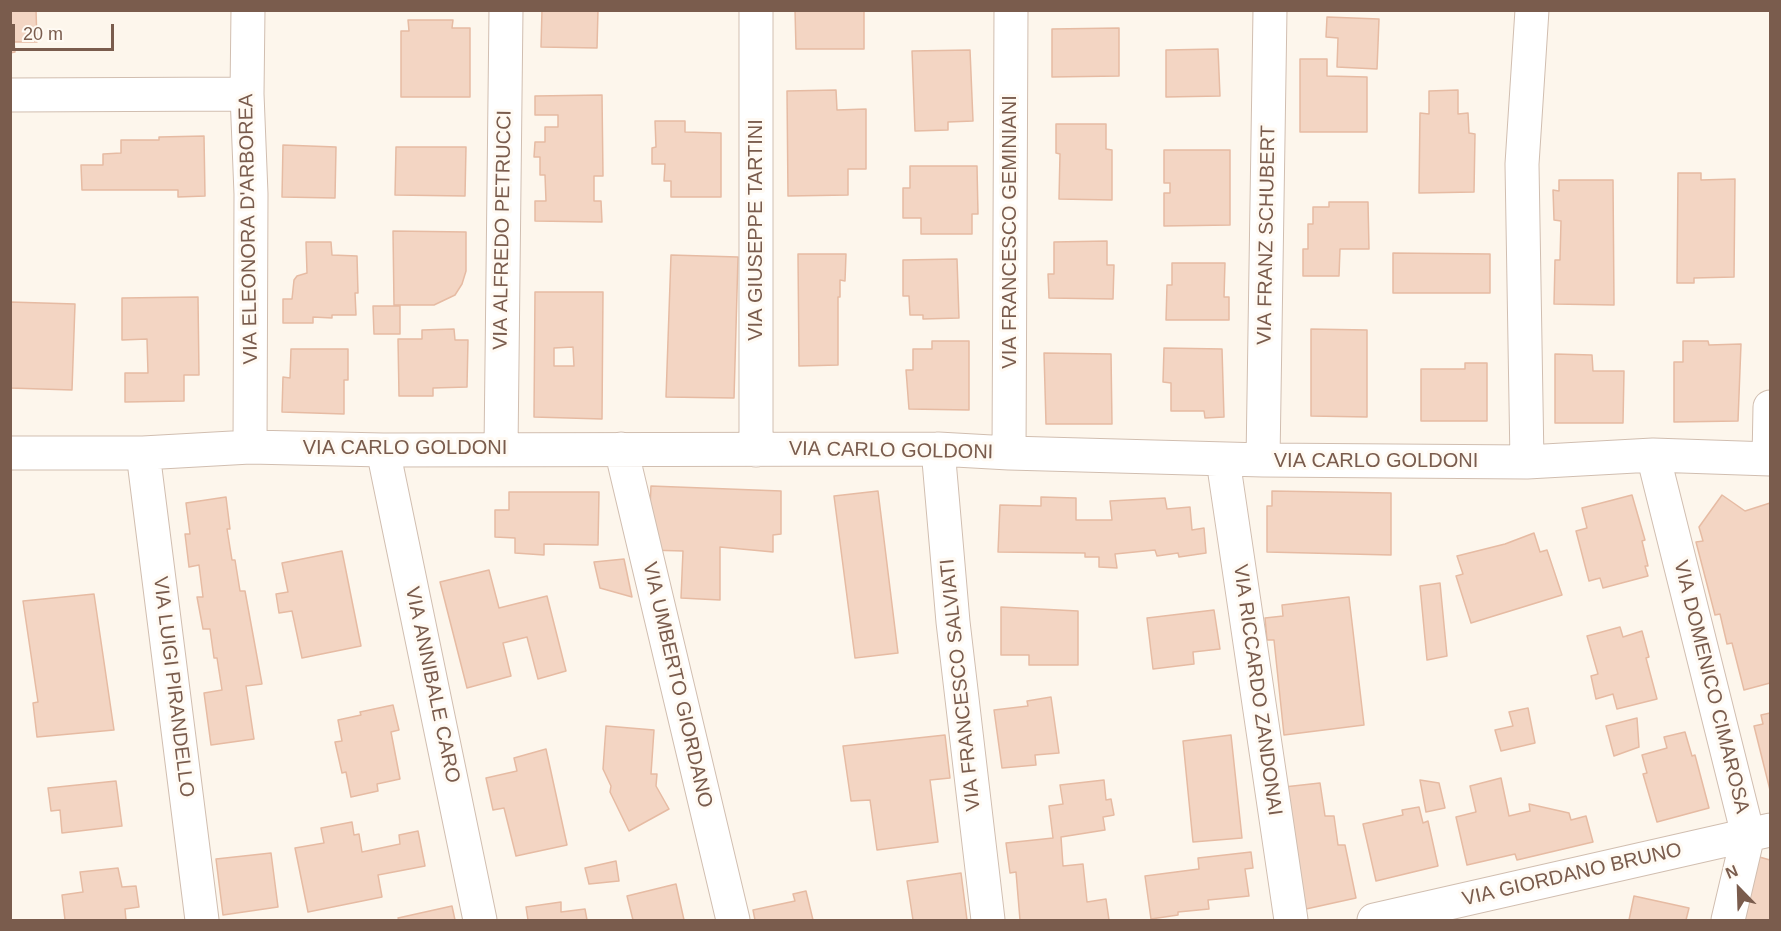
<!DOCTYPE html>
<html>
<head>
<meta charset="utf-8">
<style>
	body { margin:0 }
	#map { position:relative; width:1781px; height:931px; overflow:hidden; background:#fdf6ec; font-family:Helvetica,sans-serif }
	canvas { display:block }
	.frame { position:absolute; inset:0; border:12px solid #7a5c4d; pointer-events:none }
	.north { position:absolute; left:1709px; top:859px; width:60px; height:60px; -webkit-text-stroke:4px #fffaf3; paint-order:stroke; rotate:337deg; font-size:16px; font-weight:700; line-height:24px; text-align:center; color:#7a5c4d }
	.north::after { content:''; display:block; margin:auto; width:21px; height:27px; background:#7a5c4d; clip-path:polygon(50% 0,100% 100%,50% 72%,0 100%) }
	.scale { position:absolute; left:12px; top:24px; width:102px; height:27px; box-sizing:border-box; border:3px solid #7a5c4d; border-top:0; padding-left:8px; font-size:18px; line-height:21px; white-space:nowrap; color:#7a5c4d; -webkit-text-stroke:4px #fffaf3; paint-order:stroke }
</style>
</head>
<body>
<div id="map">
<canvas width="1781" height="931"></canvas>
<div class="frame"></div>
<div class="north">N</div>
<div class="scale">20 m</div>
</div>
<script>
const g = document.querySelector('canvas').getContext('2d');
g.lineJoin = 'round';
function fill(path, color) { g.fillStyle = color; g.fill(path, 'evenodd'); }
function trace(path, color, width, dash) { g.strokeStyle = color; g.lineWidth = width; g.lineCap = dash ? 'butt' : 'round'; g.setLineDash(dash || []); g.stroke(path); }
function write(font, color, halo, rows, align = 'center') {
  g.font = font + ' Helvetica,sans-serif'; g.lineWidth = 6; g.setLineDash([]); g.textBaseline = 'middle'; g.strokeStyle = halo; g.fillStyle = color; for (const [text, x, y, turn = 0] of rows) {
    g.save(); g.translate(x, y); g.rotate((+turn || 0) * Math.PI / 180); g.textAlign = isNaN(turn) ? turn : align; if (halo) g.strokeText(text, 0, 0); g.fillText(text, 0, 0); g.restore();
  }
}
const building = new Path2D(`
	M10 10H36L37 42H14L15 52 10 53Z
	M542 10H598L597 48 541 47Z
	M795 10H864V49H796Z
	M1327 17 1379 19 1377 69 1337 67 1338 38 1326 37Z
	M408 20H453L452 28H470V97H401V31H409Z
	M1119 28V76L1052 77V29Z
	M1218 49 1220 96 1166 97V50Z
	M970 50 973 121 948 122V130L915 131 912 51Z
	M1300 59H1327V76L1367 77V132H1300Z
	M836 90 837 110 866 109V169H848V195L788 196 787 91Z
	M1458 90V114L1468 113 1469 133 1475 134 1474 192 1419 193 1420 113 1429 114V91Z
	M602 95 603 176H594V201H601L602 222 535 221V201H546L545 175H540V157H534L535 142H545V127H558V115H535V96Z
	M655 121H685V132L721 133V197H671V181H664L665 164H652V148L656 147Z
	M1056 124H1106V149L1112 150V200L1059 199 1060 154 1056 153Z
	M204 136 205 196 178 197V190H82L81 165H103V154L121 153V140H159V137Z
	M283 145 336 147 335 198 282 197Z
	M396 147H466L465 196 395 195Z
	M1164 150H1230V225L1164 226V193H1170V183H1164Z
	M910 166H977L978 214H972V234H921V218H903V188H910Z
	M1678 173H1701V180L1735 179 1734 277 1694 278V283H1677Z
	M1559 180H1613L1614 305 1554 304 1555 260H1560L1561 221 1554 220 1553 190 1559 191Z
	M1329 202H1368L1369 249H1340L1339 276H1303V249H1308V224H1313V207H1329Z
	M393 231 466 232V271L462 284 455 295 434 305H394Z
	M1107 241V265H1114L1113 299 1049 298 1048 274H1054V242Z
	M306 242H331L332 255 357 256 358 293H355L356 315H332V318L313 317V323H283V299H292L294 280 297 276 307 273Z
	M1393 253 1490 254V293H1393Z
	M798 254H846L845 281 840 280V297H838V365L799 366Z
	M671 255 738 257 734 398 666 397Z
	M957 259 959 318 923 319V315H910L909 296H903V260Z
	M1172 263H1225L1224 297H1229V320H1166L1167 285H1172Z
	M535 292H603L602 419 534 417ZM573 347 574 366H554V348Z
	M198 297 199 375H184V401L125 402V373H148L147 339 122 340V298Z
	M10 302 75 304 72 390 10 388Z
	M373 306H400V334H374Z
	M454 329 455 340H468L467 387 433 388V396H399L398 339H422V330Z
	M1311 329 1367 330V417L1311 416Z
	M932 341H969V410L909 409 906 370H913V349H932Z
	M1683 341H1708L1709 345 1741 344 1738 421 1674 422V362H1683Z
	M1164 348 1222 349 1224 417 1205 418 1204 411H1171V383L1163 382Z
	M291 349H348V380H344V414L282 412 283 377 290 378Z
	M1044 353 1111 354 1112 424H1046Z
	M1555 354 1592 355 1593 371H1624L1623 423H1555Z
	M1465 363H1487V421H1421V369H1465Z
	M651 486 781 491V534L773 535V552L720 547V600L681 598 683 551 648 550Z
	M878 491 898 653 855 658 834 496Z
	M1272 491 1391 493V555L1267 552V506H1272Z
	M509 492H599L598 545 544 544V555L515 553V538L495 537V510H509Z
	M1632 495 1645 540 1642 541 1648 566H1645L1648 576 1603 588 1600 578 1589 581 1576 531 1587 528 1582 508Z
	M1722 495 1745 511 1770 503V683L1744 690 1732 643 1727 644 1720 614 1715 615 1696 542 1703 541 1699 527Z
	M226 497 230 529H227L232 560H235L240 591H245L262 684 246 686 254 739 211 745 204 693 222 690 217 658H214L210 629H203L197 597H203L199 565 189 567 185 534H190L186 503Z
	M1041 497 1076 498V520H1112L1110 501 1165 498 1167 509 1190 507 1192 530 1204 528 1206 553 1179 557 1178 553 1157 556 1155 550 1115 554 1117 568 1099 567V557H1085V553L998 552 1000 505 1041 506Z
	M1534 533 1540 552 1547 550 1562 595 1471 623 1456 576 1463 574 1457 556 1505 544Z
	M342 551 361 646 302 658 292 611 279 613 276 594 288 592 282 563Z
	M624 559 632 597 600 588 594 562Z
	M489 570 499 608 547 596 566 671 538 679 527 637 503 643 511 676 467 688 440 582Z
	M1440 583 1447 656 1427 660 1420 586Z
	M94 594 114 730 37 737 33 703 38 702 23 601Z
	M1349 597 1364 725 1284 735 1274 640H1267L1265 618 1283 616 1282 605Z
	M1001 607 1078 611V665H1029V655H1001Z
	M1214 610 1220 649 1193 652 1194 664 1153 669 1147 618Z
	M1620 627 1623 637 1642 631 1649 657 1646 658 1657 699 1617 709 1613 694 1596 699 1591 676 1598 674 1587 636Z
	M1051 697 1059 753 1035 755 1036 765 1002 768 994 710 1028 706 1027 701Z
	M393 705 399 730 391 732 400 779 377 784 378 791 351 797 346 772 342 773 335 742 342 741 338 720 361 715 360 712Z
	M1528 708 1535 743 1501 751 1495 730 1513 726 1509 712Z
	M1770 713V790L1754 726 1763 724 1761 715Z
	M1637 718 1639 747 1614 756 1606 726Z
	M606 726 654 730 651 774H657L656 786 669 809 629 831 610 792 611 786 603 769Z
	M1685 732 1692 756 1695 755 1709 808 1657 822 1643 774 1647 773 1642 755 1667 748 1664 737Z
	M945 735 950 778 930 780 938 842 877 850 870 800 851 801 843 746Z
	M1231 735 1242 838 1193 842 1183 741Z
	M546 749 567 845 516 856 504 808 493 810 486 778 517 771 514 758Z
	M1501 778 1509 816 1530 811 1529 804 1569 813 1571 820 1586 816 1593 842 1517 860 1515 854 1467 865 1456 817 1476 812 1470 786Z
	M1104 780 1106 800 1111 799 1114 815 1103 817 1105 830 1061 837 1063 866 1083 864 1087 902 1106 899 1109 920H1020L1016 872 1010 873 1006 843 1053 838 1049 806 1063 804 1060 785Z
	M1420 780 1439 783 1445 808 1426 812Z
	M116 781 122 826 62 833 60 810 51 811 48 788Z
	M1320 783 1325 816H1334L1338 845H1345L1356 898 1306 909 1284 787Z
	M1419 807 1423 823 1428 821 1438 866 1376 881 1363 824 1403 815 1402 810Z
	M352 822 354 835 359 834 362 852 400 844 399 835 418 831 425 866 378 875 382 897 308 912 295 848 324 843 321 828Z
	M1251 852 1253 868 1245 869 1249 896 1208 900 1209 909 1178 912V915L1151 919 1145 876 1199 869 1198 858Z
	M271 853 278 907 223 915 216 859Z
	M1756 856 1770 860V920H1738Z
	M616 861 619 881 589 884 585 868Z
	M118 868 122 887 136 886 139 907 125 909 126 920H65L62 895 83 892 80 872Z
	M961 873 967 920H913L907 881Z
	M676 884 684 920H633L627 896Z
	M806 891 813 920H755L753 910 795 901 793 894Z
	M1634 896 1689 908 1686 920H1629Z
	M561 902V912L585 909 587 920H528L526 907Z
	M452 906 455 920H399L398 918Z`);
fill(building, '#f3d5c3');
trace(building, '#e6bba3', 1.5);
const minor = new Path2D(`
	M248 10 247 94 251 194 250 447
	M10 95 247 94
	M501 449 506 10
	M621 449 733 920
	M938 449 953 622 988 920
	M383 450 480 920
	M756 450V10
	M10 453H143L250 447 383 450 938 449 1009 453 1263 460 1527 462 1653 455 1770 459
	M143 453 202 920
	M1009 453 1011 10
	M1653 455 1748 835 1728 920
	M1769 459 1770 407
	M1223 460 1291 920
	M1263 460 1270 10
	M1527 462 1522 164 1532 10
	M1374 920 1770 830`);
trace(minor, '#d1beb0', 35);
trace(minor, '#fff', 33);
write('20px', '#7a5c4d', '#fffaf3', [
	["VIA ELEONORA D'ARBOREA",249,229,-91],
	["VIA ALFREDO PETRUCCI",503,230,-89],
	["VIA GIUSEPPE TARTINI",756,230,-90],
	["VIA FRANCESCO GEMINIANI",1010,232,-90],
	["VIA FRANZ SCHUBERT",1267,235,-89],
	["VIA CARLO GOLDONI",405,448],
	["VIA CARLO GOLDONI",891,451,1],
	["VIA CARLO GOLDONI",1376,461],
	["VIA ANNIBALE CARO",432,685,78],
	["VIA UMBERTO GIORDANO",677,685,77],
	["VIA FRANCESCO SALVIATI",961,685,-96],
	["VIA LUIGI PIRANDELLO",173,687,83],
	["VIA DOMENICO CIMAROSA",1711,687,76],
	["VIA RICCARDO ZANDONAI",1257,690,82],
	["VIA GIORDANO BRUNO",1572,875,-13]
]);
</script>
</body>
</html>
